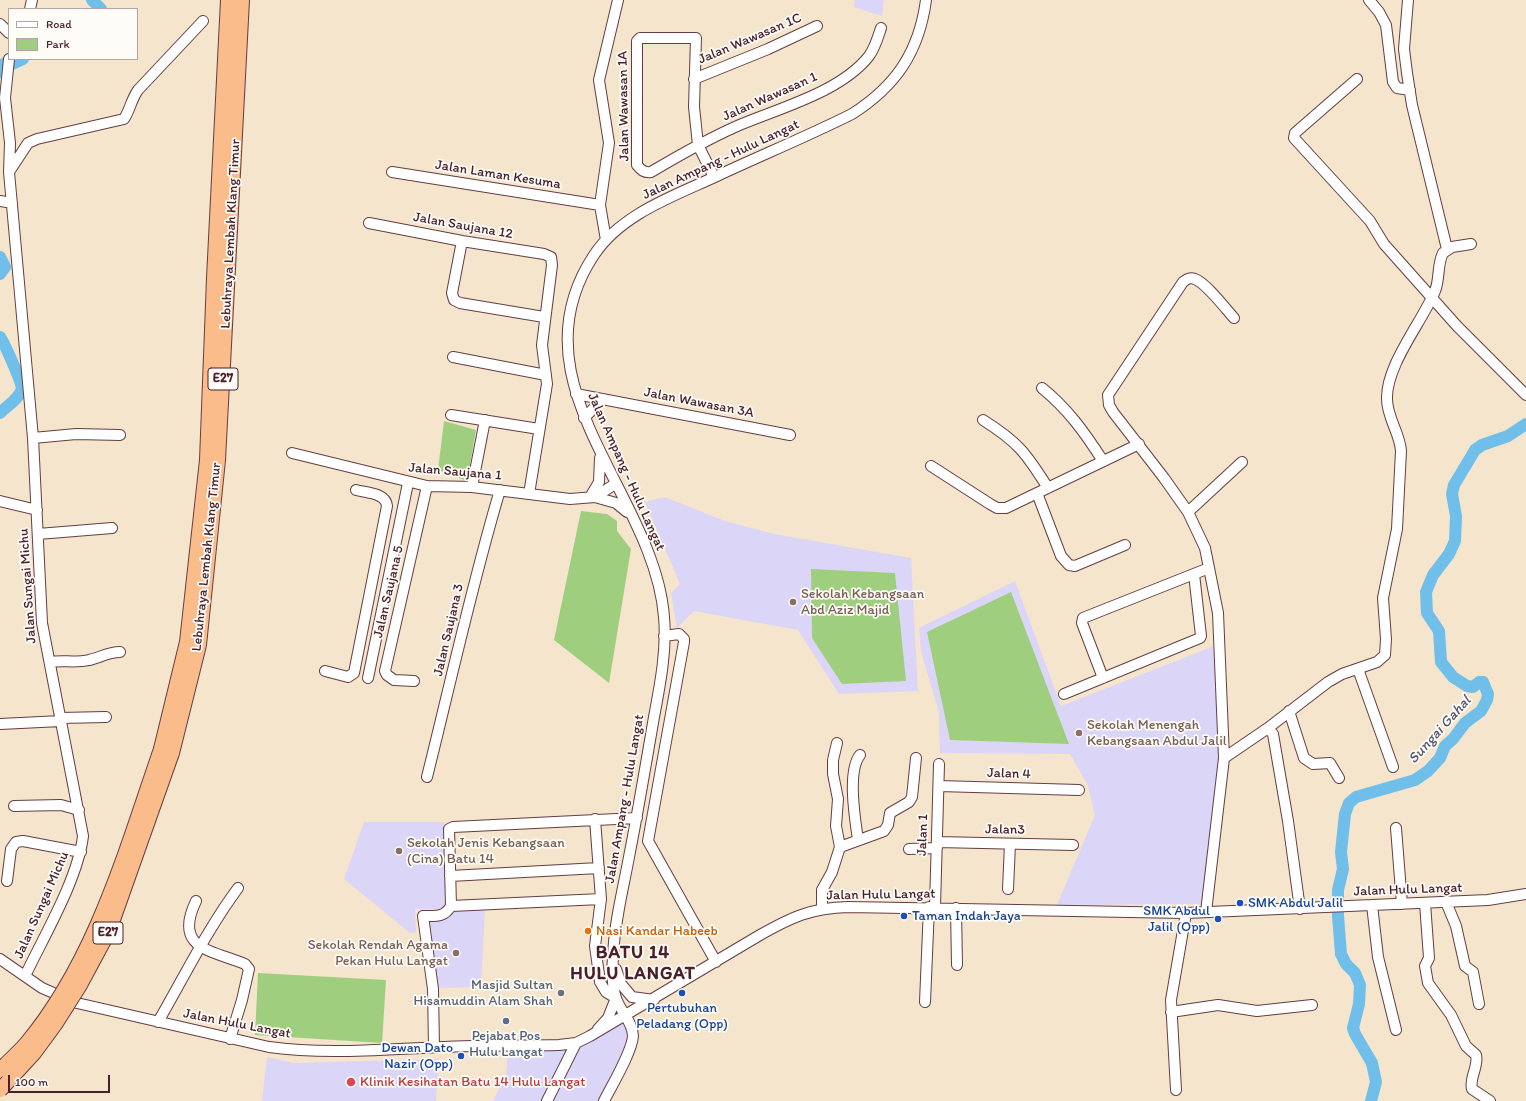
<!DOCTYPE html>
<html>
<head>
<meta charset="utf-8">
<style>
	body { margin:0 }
	#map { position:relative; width:1526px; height:1101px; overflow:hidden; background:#f5e5cc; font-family:Itim,sans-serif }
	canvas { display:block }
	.legend { position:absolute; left:8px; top:8px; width:130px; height:52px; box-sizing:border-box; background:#fdfcf7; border:1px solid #b5a4a5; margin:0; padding:5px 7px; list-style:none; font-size:12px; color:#4a1f2b }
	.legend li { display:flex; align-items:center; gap:8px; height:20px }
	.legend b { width:20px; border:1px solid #b5a4a5 }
	.scale { position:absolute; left:8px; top:1075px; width:102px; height:18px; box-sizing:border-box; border:2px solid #4a1f2b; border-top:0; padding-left:5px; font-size:12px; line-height:14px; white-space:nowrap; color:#4a1f2b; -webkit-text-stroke:3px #fdfcf7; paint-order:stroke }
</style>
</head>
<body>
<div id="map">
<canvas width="1526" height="1101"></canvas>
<ul class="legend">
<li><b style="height:5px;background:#fff"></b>Road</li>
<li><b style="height:11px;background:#9fcf7e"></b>Park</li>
</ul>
<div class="scale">100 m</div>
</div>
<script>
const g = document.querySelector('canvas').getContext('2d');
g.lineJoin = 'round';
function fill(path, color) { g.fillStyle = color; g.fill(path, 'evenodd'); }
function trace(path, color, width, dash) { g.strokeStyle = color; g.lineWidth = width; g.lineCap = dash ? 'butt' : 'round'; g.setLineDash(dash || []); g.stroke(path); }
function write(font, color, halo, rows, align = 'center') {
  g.font = font + ' Itim,sans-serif'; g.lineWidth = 3.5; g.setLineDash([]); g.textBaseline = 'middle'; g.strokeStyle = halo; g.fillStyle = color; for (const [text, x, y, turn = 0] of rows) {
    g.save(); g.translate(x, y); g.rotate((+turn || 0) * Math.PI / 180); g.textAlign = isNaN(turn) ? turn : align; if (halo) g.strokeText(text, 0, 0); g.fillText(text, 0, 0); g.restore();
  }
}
fill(new Path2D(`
	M855 0H884L882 16 854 7Z
	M665 497 725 521 774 534 911 558 918 691 839 694 798 630 694 611 677 628 671 593 680 584 645 502Z
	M1015 581 1061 706 1214 646 1220 758 1203 904 1057 905 1095 815 1088 786 1070 754 940 753 939 712 921 652 919 628Z
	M364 822H444L446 904 442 909H415L416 932 410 933 344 879Z
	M485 907 481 987 435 988 426 918H446L450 908Z
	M624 1022 630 1032 628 1041 599 1101H493L506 1074 508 1050 580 1046Z
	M267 1057 293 1063 439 1059 436 1101H262Z`), '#dbd6f7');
fill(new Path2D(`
	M444 421 476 430 467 481 438 470Z
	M581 511 607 514 617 521V531L631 549 609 683 554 640Z
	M811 569 895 573 906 681 842 684 812 638Z
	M1011 592 1069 744 950 740 927 632Z
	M258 973 386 980 382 1043 255 1035Z`), '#9fcf7e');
trace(new Path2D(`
	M92 0 101 9
	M12 64 23 59
	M0 72 1 67 5 63
	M0 257 5 267 0 274
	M0 337C4 342 23 385 22 389 19 399 7 406 0 413
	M1371 1101 1376 1082 1372 1063 1355 1034 1353 1028 1359 1004 1360 985 1355 973 1346 964 1341 954 1338 916V890L1343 869 1341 852 1345 814 1349 803 1356 797 1415 780 1428 771 1440 758 1445 746 1453 739 1465 723 1481 711 1487 700 1488 694 1483 682H1479L1473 687 1467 686 1453 677 1441 662 1439 631 1427 613 1426 592 1433 575 1449 554 1455 541 1456 516 1452 494 1454 485 1475 450 1482 445 1508 436 1526 424`), '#70bfeb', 12);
const minor = new Path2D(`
	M1369 0 1379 12 1386 25 1393 82 1397 88 1410 90
	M1408 0 1404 49 1407 73 1412 105 1447 249
	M30 9 32 0
	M0 24 9 33
	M9 59 5 98 10 143 9 172 33 438 42 623 83 836C78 879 44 936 25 976
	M694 79 768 49 817 26
	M1357 79 1295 133 1294 138 1370 221 1384 244 1457 326 1526 395
	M9 172 28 143 37 139 124 119C130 110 131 100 138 90L203 21
	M392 172 600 205
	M714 177 698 145 694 107 696 38H640L637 41V165C641 170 644 173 651 172 678 156 706 140 735 127 776 109 840 93 869 56 875 48 878 37 881 28
	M0 201 12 203
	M369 223 462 241 544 254 551 257 552 265 542 345 547 384 529 494
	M606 240 600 205 609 143 599 80 618 0
	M462 241 452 293 454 300 460 303 544 317
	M453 357 546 375
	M1042 388C1068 409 1085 433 1103 461
	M576 394 790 435
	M451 415 539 429
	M584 418 603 399
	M983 420C1018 442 1026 453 1048 488
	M33 438 76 434 120 435
	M292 453 427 486 472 487 570 499 595 497 615 484
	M931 466 990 504 997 508H1006L1139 444
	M472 487 485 420
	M1037 493 1061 556 1069 565 1075 566 1125 545
	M590 497 599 482 600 458
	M595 497 616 503 627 512
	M0 501 37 510
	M1188 512 1242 462
	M38 534 112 528
	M664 636 679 634 684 639V642L648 841 716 962
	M50 662C63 660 76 663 89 660 99 658 108 652 120 652
	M1358 669 1393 767
	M325 671 348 677 354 673 387 506C386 493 367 493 356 490
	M368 678 408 483
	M1103 678 1082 623 1083 618 1209 568
	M414 681 394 680 387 675 385 671 427 486
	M1064 694 1200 638 1201 636 1194 574
	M1289 711 1304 758 1313 764 1330 763 1339 778
	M60 718 106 717
	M0 724 61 721
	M1268 728 1273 734 1288 821 1300 909
	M1224 758 1218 613 1205 548 1188 512 1164 478 1113 412 1109 405 1108 395 1183 282C1187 279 1190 277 1195 279 1207 284 1225 308 1234 318
	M427 777C451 681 472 584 500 490
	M939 786 1079 790
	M14 806 61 805 79 810
	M595 819 601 899 595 946 600 982 606 992 616 998
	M1396 828 1402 904
	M858 840C855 819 847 771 860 755
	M937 842 1073 845
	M840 847 884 831 888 825 890 813 909 802 912 797 916 758
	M909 849 937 848
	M450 876 599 868
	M7 881 11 849 16 842 23 841 81 852
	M1008 889 1010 844
	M196 901C173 949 211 950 245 964L249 969 242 1000 230 1039
	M1446 902 1456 926 1465 966 1473 972 1479 1004
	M1425 903 1429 958 1425 966 1428 983 1451 1015 1466 1046 1476 1055C1479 1066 1469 1078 1472 1089L1490 1101
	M1372 905 1378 957 1396 1030
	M451 906 601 899
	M935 907 939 764
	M956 908 957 965
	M822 909V890L832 872 840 847 836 826 838 799 833 774V760L837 743
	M1206 912 1224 758 1268 728 1328 682 1342 674 1377 662 1385 655 1386 639 1383 598 1397 529 1401 451C1400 433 1387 418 1387 399 1386 365 1422 322 1435 291 1440 279 1437 264 1443 253L1452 247 1471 244
	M0 959 42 988 77 1003 269 1047C327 1055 385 1049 443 1047 481 1045 520 1046 559 1045L576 1043 590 1036 760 935C792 917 811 908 848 907L1186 913 1488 900 1526 894
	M616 969 621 984 632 997 654 1000
	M925 1002 929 907
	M1171 1012 1218 1005 1257 1011 1312 1005
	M158 1022C184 977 207 930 238 888
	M598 1029 608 1018 616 998
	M434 1047 433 989 423 916C435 916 444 918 451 906L449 829 453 827 637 818
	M1176 1090 1171 1000 1186 913
	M547 1101 576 1043
	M604 1101C612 1085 632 1052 633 1036 633 1022 620 1011 616 998 612 986 612 970 613 957 614 924 623 890 629 857 638 811 646 764 654 717 660 685 667 650 664 617 655 494 509 383 594 255 621 214 674 196 717 176 762 155 808 136 852 114 896 86 919 52 926 0`);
const highway = new Path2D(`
	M161 749 187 642 207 460 214 278 228 0
	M172 753 199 645 218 460 242 0`);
trace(minor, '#643d43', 12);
trace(highway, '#643d43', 16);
trace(minor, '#fff', 10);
trace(highway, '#fabc8b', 14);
const highwayBridge = new Path2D(`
	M0 1070C9 1061 18 1053 26 1044 96 960 126 850 161 749
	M0 1090 34 1053 56 1023 80 985 109 931 172 753`);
trace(highwayBridge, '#643d43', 16, []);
trace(highwayBridge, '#fabc8b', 14);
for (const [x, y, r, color] of [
	[793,602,4,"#8d6e63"],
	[1079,733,4,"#8d6e63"],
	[399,851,4,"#8d6e63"],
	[1240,903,4,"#1a4fb4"],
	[904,916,4,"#1a4fb4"],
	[1218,919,4,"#1a4fb4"],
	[588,931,4,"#e8710a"],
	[456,953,4,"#8d6e63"],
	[561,993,4,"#6b7280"],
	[682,993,4,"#1a4fb4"],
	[506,1021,4,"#5c6f8a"],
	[461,1056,4,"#1a4fb4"],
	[351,1082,5,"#e0444e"]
]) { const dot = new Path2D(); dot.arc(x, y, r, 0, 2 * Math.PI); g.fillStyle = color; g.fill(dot); trace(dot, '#fdfcf7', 1.5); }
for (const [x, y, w] of [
	[223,379,30],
	[108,933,30]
]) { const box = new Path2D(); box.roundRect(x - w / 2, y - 11, w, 22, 3); g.fillStyle = '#fdfcf7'; g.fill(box); trace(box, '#4a1f2b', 1); }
write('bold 13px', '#4a1f2b', null, [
	["E27",223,379],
	["E27",108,933]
]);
write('14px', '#4a1f2b', '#fdfcf7', [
	["Jalan Wawasan 1C",750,39,-23],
	["Jalan Wawasan 1",770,97,-24],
	["Jalan Wawasan 1A",624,106,-91],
	["Jalan Ampang - Hulu Langat",721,160,-25],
	["Jalan Laman Kesuma",498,175,9],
	["Jalan Saujana 12",463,226,10],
	["Lebuhraya Lembah Klang Timur",231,234,-87],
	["Jalan Wawasan 3A",699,403,11],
	["Jalan Saujana 1",455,472,5],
	["Jalan Ampang - Hulu Langat",626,472,66],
	["Lebuhraya Lembah Klang Timur",207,557,-84],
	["Jalan Sungai Michu",28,586,-94],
	["Jalan Saujana 5",389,592,-77],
	["Jalan Saujana 3",449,630,-77],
	["Jalan 4",1009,774,2],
	["Jalan Ampang - Hulu Langat",625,799,-80],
	["Jalan3",1005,830,1],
	["Jalan 1",923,835,-88],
	["Jalan Hulu Langat",1408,890,-2],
	["Jalan Hulu Langat",881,895,-1],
	["Jalan Sungai Michu",42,905,-66],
	["Jalan Hulu Langat",237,1024,11]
]);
write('14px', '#785e54', '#fdfcf7', [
	["Sekolah Kebangsaan",801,594],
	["Abd Aziz Majid",801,610],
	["Sekolah Menengah",1087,725],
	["Kebangsaan Abdul Jalil",1087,741],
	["Sekolah Jenis Kebangsaan",407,843],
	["(Cina) Batu 14",407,859],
	["Sekolah Rendah Agama",448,945,"right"],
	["Pekan Hulu Langat",448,961,"right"]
], 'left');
write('14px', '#164399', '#fdfcf7', [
	["SMK Abdul Jalil",1248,903],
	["SMK Abdul",1210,911,"right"],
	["Jalil (Opp)",1210,927,"right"],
	["Taman Indah Jaya",912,916],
	["Pertubuhan",682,1008,"center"],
	["Peladang (Opp)",682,1024,"center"],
	["Dewan Dato",453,1048,"right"],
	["Nazir (Opp)",453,1064,"right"]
], 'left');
write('14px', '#c56008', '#fdfcf7', [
	["Nasi Kandar Habeeb",596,931]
], 'left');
write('14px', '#5b616d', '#fdfcf7', [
	["Masjid Sultan",553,985],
	["Hisamuddin Alam Shah",553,1001]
], 'right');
write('14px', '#4e5e75', '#fdfcf7', [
	["Pejabat Pos",506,1036],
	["Hulu Langat",506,1052]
]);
write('14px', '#be3a42', '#fdfcf7', [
	["Klinik Kesihatan Batu 14 Hulu Langat",360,1082]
], 'left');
write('italic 15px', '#57576e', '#fdfcf7', [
	["Sungai Gahal",1440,730,-48]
]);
g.letterSpacing = '1px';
write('bold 18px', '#4a1f2b', '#fdfcf7', [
	["BATU 14",633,953],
	["HULU LANGAT",633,974]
]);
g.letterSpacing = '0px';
</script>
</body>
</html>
